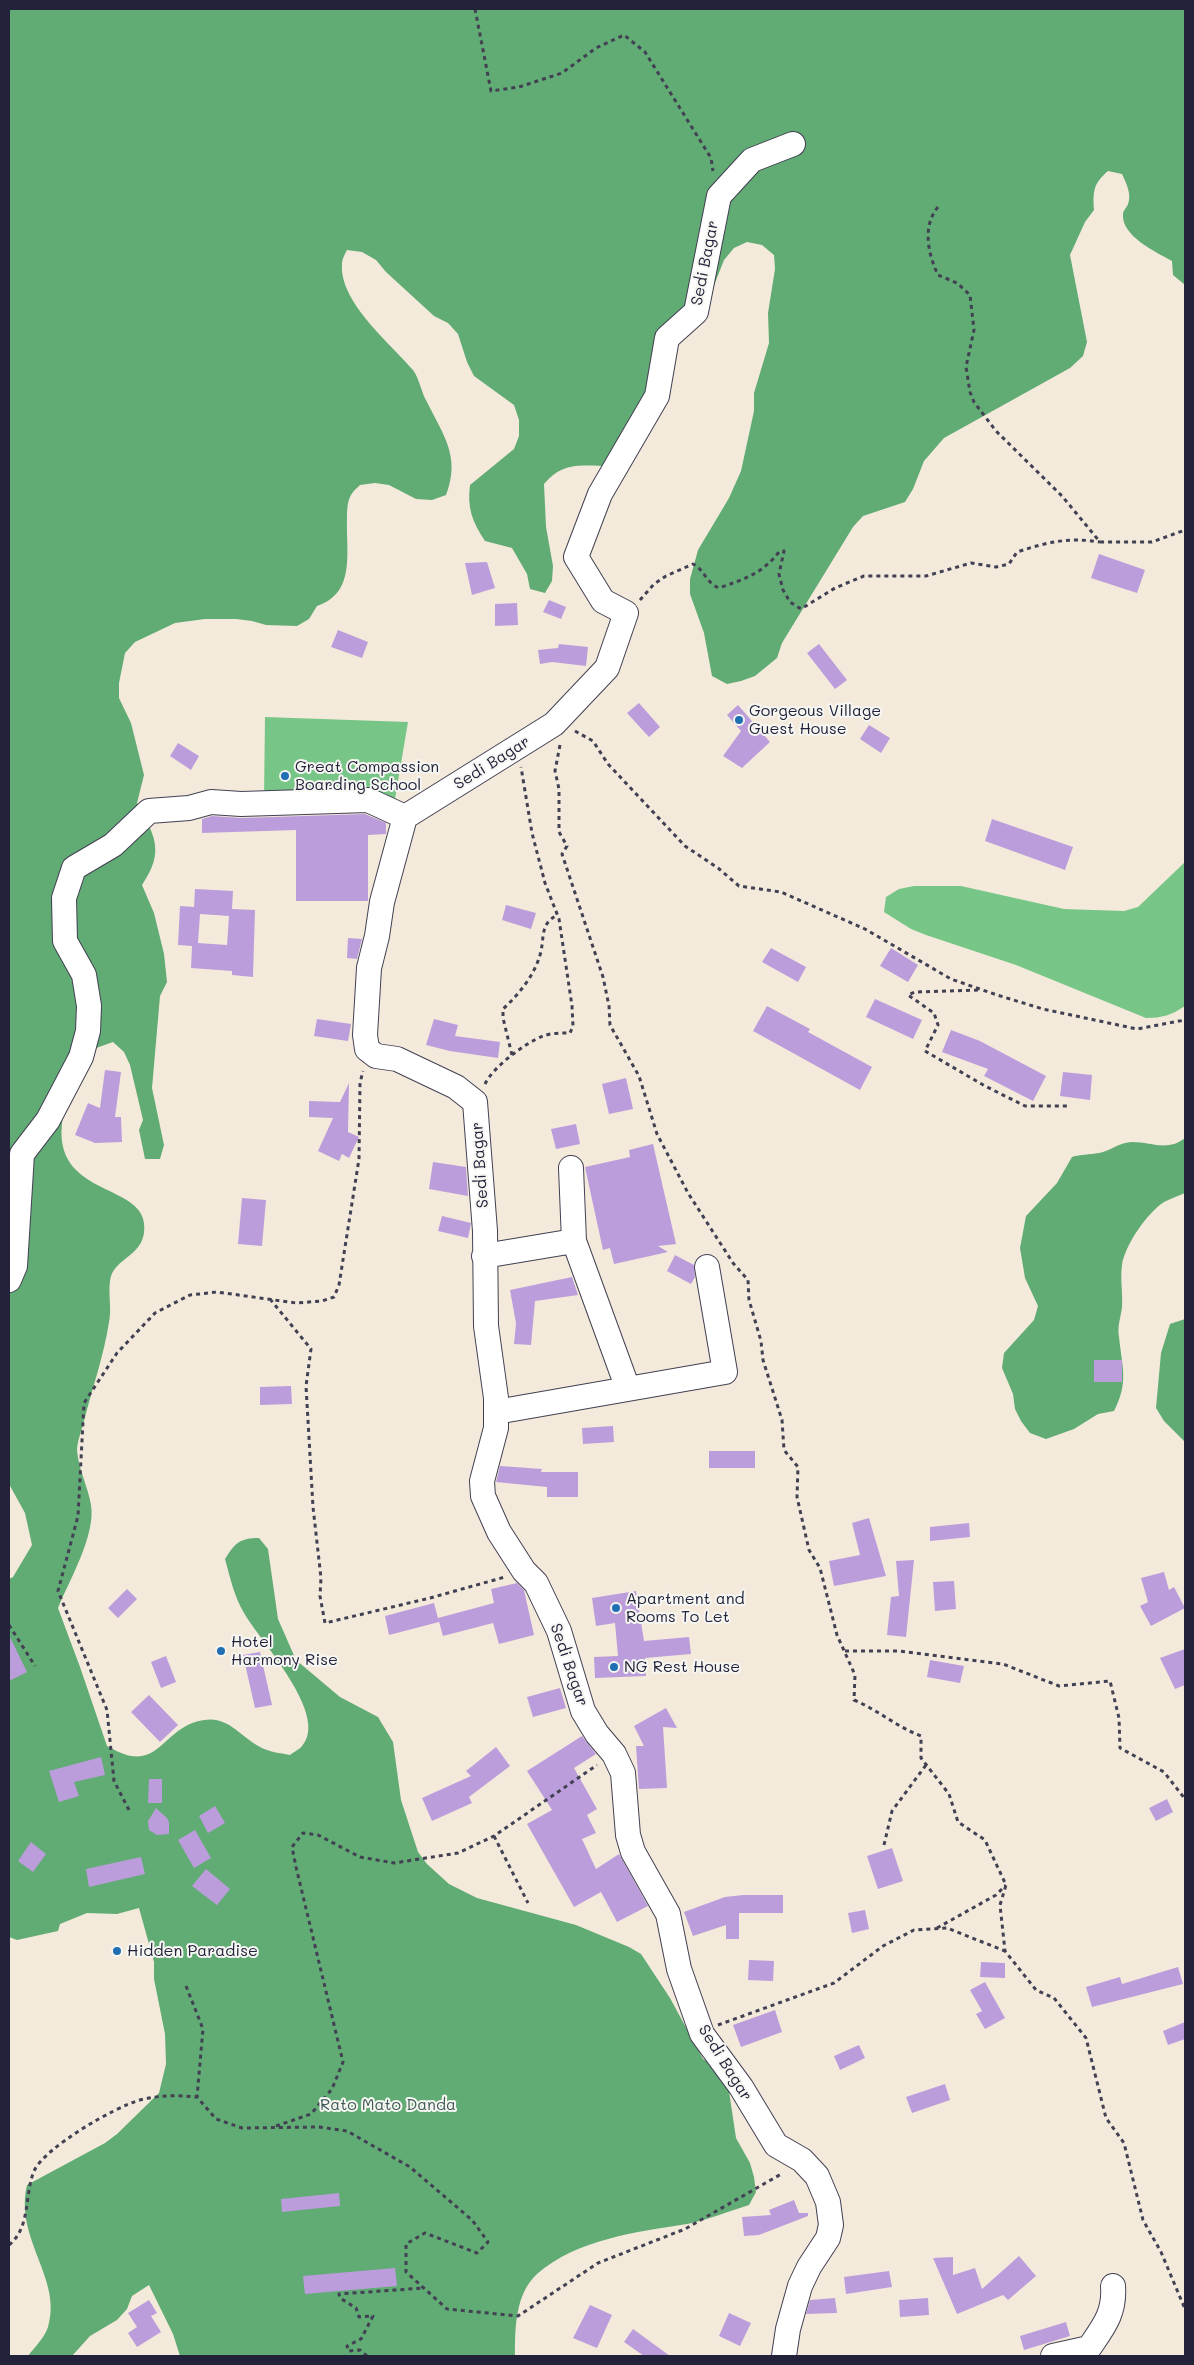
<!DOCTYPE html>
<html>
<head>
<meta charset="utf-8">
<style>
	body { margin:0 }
	#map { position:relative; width:1194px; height:2365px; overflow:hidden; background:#f4eadb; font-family:Mali,sans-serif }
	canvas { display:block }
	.frame { position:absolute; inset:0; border:10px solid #22223b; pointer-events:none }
</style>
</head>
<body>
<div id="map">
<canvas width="1194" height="2365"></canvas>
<div class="frame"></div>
</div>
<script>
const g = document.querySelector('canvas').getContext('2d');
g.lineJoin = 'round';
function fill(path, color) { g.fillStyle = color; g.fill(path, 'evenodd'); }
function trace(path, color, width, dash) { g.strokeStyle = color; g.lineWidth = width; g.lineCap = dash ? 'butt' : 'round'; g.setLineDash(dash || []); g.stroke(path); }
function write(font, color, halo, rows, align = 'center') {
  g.font = font + ' Mali,sans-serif'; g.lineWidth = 4; g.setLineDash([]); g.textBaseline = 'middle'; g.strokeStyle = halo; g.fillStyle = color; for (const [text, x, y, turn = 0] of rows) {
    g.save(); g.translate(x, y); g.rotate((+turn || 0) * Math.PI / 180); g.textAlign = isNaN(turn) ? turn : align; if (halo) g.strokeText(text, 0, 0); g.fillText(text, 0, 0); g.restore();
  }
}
fill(new Path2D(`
	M265 717 408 722 395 799H264Z
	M1185 862V1006C1172 1015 1162 1018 1146 1018L1016 965 926 935 911 929 884 912 886 897 899 889 914 886H961L1064 909 1124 911 1138 907Z`), '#77c687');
fill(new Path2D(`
	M9 9H1185V285L1173 275 1172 261C1156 252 1121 236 1123 214 1123 211 1127 207 1128 204 1132 194 1126 183 1122 174L1108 171C1093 184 1093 191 1094 210L1085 222 1070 255 1087 342 1083 356 1070 368 944 438 924 461 913 489 905 502 863 516 853 527 782 643 777 658 755 676 741 681 727 684 712 676 704 633 690 594V579L698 550 729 498 741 471 754 411V393L769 343 768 313 775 269 774 255 762 245 747 242 734 248 724 260 713 288 682 325 655 389 603 466C577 465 562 463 544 484L546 527 553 566 552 581 545 593 530 589 527 574 512 548 485 541C472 522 467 507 470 485L514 449 519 436V420L514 405 474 376 467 362 458 334 448 323 434 316 386 272 376 260 362 252 347 250C345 254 342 259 342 264 339 302 391 344 413 370 420 380 421 392 427 402 443 435 461 456 446 495L432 500 416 499 389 485 375 483 360 485C357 488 352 492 350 497 347 503 347 513 347 520 346 553 356 593 317 606L309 619 297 626 266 625 252 621 236 619H205L175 623 135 642 125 653 119 683V698L131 723 144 775 137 803C155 836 165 851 142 885L154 913 164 954 167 982 160 996 152 1088 164 1145 160 1159H145L139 1130 143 1120 130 1065 124 1052 113 1042 85 1052C78 1073 64 1102 62 1124 54 1195 140 1184 144 1223 148 1257 113 1256 110 1281 108 1294 112 1309 109 1322 104 1355 92 1389 84 1421 82 1430 77 1441 77 1450 78 1468 88 1487 91 1505 96 1535 69 1581 58 1608L80 1667 107 1746C161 1778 159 1727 204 1720 228 1716 240 1736 260 1747 269 1752 280 1753 290 1755 293 1752 299 1750 302 1746 330 1715 260 1641 244 1613 234 1596 230 1577 225 1559 235 1543 240 1538 259 1538L268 1549 278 1619 296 1660 340 1697 378 1717 393 1742 401 1800 418 1852 427 1864 449 1884 477 1898 576 1925 629 1947 641 1954 670 1998 703 2059 716 2067 727 2078 736 2138 750 2163 754 2177 756 2192 749 2205C729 2211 708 2220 687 2224 637 2232 577 2239 537 2274 515 2294 515 2329 515 2356H180L173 2334 149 2285 132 2296 127 2309 117 2320 90 2336 72 2356H28C34 2348 45 2337 48 2327 63 2279 14 2239 27 2185L105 2143 117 2134 159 2093 166 2064 165 2034 154 1979V1962L139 1908 117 1914 87 1913 60 1924 58 1931 17 1940 9 1937V1579L13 1577 32 1545 25 1513 9 1484Z
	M1185 1138V1193C1178 1196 1170 1199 1164 1202 1147 1213 1125 1245 1122 1265 1120 1278 1123 1293 1122 1307 1121 1317 1117 1326 1119 1337 1122 1367 1129 1382 1114 1411L1098 1414 1074 1429 1046 1439 1030 1433 1021 1421 1015 1409 1013 1394 1002 1368 1004 1353 1034 1320 1038 1306 1025 1278 1020 1248 1026 1216 1057 1183 1072 1157C1081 1154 1089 1155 1099 1153 1110 1151 1120 1142 1132 1142 1152 1142 1167 1152 1185 1138Z
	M1185 1319V1442L1164 1421 1156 1408 1161 1353 1170 1324Z`), '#61ab74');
fill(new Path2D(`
	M1099 554 1145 570 1137 593 1091 578Z
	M487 562 495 588 472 595 465 563Z
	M549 600 566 607 561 619 543 612Z
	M517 603 518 625 495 626V604Z
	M338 630 368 642 362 658 331 647Z
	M559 644 588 647 586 666 552 662 540 664 538 650 558 648Z
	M819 644 847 680 835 689 807 653Z
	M639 703 660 727 649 737 627 713Z
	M738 705 770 742 742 768 723 756 741 731 727 715Z
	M869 725 890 738 881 753 860 739Z
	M178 743 199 756 191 770 170 756Z
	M365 814 386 823V834L368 835V901H296V830L202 833V819L212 816 241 818Z
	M992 819 1073 847 1065 870 985 841Z
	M195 889 233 891 232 909 255 910 253 977 232 975V971L191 968 192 946 178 945 180 906 194 907ZM200 914 229 916 227 945 198 943Z
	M506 905 536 913 531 929 502 920Z
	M348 938 362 939 357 959 347 958Z
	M771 948 806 967 798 982 762 962Z
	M891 948 918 965 908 982 880 966Z
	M875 999 922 1020 913 1039 866 1017Z
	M767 1006 810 1029 808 1032 872 1067 860 1090 753 1031Z
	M317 1019 351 1024 348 1041 314 1036Z
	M434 1019 458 1025 455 1036 500 1042 498 1058 450 1051 426 1045Z
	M951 1030 980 1041 1046 1076 1033 1101 984 1076 988 1069 942 1052Z
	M105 1070 121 1072 115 1117H121L122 1142 95 1143 75 1135 88 1103 100 1108Z
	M1063 1072 1092 1075 1090 1100 1060 1096Z
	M626 1078 633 1109 609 1114 602 1084Z
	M349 1083 348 1132 359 1137 349 1158 342 1154 339 1161 318 1151 333 1118 309 1117V1101L340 1102Z
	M576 1124 580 1144 556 1149 551 1129Z
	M653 1144 676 1244 658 1246 668 1252 614 1264 610 1248 603 1250 585 1167 630 1157 629 1150Z
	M433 1162 466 1167 468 1196 429 1189Z
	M242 1198 266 1200 262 1246 238 1244Z
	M442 1216 471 1223 468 1238 438 1231Z
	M675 1255 694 1265 695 1277 691 1284 667 1271Z
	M572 1277 578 1295 535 1301 531 1345 514 1344 516 1323 510 1290Z
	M1094 1360H1122V1382H1094Z
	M291 1386 292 1404 260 1405V1387Z
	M613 1426 614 1442 583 1444 582 1428Z
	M709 1451H755V1468H709Z
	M500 1466 542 1469 541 1472H578V1497H547V1487L496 1482Z
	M869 1518 886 1576 834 1586 829 1561 860 1555 852 1523Z
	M969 1523 970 1537 930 1541V1527Z
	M914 1560 906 1637 887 1635 891 1597 899 1596 896 1561Z
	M1164 1572 1169 1590 1174 1587 1185 1608 1151 1626 1140 1606 1148 1602 1141 1578Z
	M954 1581 956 1609 935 1611 933 1582Z
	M517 1583 524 1590 534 1635 499 1644 493 1623 443 1636 438 1618 494 1603 491 1589Z
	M127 1589 137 1599 118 1618 108 1608Z
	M636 1591 644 1641 689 1637 691 1654 645 1658 646 1676 595 1678 594 1657 618 1656 615 1623 596 1626 592 1598Z
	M434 1603 439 1622 389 1635 385 1616Z
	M9 1635 27 1672 9 1681Z
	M1185 1649V1685L1175 1689 1160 1658Z
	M260 1652 272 1705 255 1708 243 1655Z
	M166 1656 176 1682 161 1688 151 1662Z
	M930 1660 964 1666 960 1683 927 1677Z
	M560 1688 566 1708 533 1717 527 1697Z
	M149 1695 178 1725 160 1742 131 1712Z
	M666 1708 677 1728 663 1727 667 1788 639 1789 636 1746H644L634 1726Z
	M582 1736 596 1754 574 1768 597 1809 587 1815 596 1833 582 1839 596 1869 619 1854 648 1906 617 1922 601 1892 574 1907 527 1824 552 1810 527 1771Z
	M496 1747 510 1766 469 1797 472 1803 432 1821 422 1798 471 1776 466 1771Z
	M101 1757 105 1775 74 1782 79 1796 59 1802 49 1771Z
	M149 1779H162V1803H148Z
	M1167 1799 1173 1812 1156 1821 1149 1808Z
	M215 1806 225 1823 208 1833 199 1816Z
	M156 1808 167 1818 169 1822V1834L157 1835 149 1830 148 1821Z
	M195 1830 211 1858 194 1868 178 1840Z
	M31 1842 46 1854 33 1872 18 1861Z
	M892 1848 903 1881 878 1889 867 1856Z
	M141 1857 145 1874 89 1887 86 1869Z
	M206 1869 230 1889 217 1905 192 1886Z
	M743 1895H783V1913H739V1939H726V1925L693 1936 684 1912 725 1897Z
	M865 1910 869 1929 852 1933 848 1913Z
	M749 1960 774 1961 773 1981 748 1980Z
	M981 1962 1005 1963V1978L980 1977Z
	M1178 1967 1183 1984 1092 2007 1086 1987 1120 1977 1122 1984Z
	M985 1982 1005 2018 985 2029 976 2014 982 2011 970 1990Z
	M775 2010 782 2032 741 2047 733 2025Z
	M1185 2022V2039L1168 2045 1163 2031Z
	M859 2045 865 2058 840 2070 834 2056Z
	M945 2084 950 2100 912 2113 906 2097Z
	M339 2193 340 2206 282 2212 281 2199Z
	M794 2200 799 2213H808V2216L759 2235 744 2236 742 2217 771 2215 769 2210Z
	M1019 2256 1036 2276 1008 2300 1003 2295 957 2314 933 2258 953 2257V2275L975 2268 982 2289Z
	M395 2268 397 2286 305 2294 303 2276Z
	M889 2271 892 2287 846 2294 844 2277Z
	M835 2298 837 2313 806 2314 810 2300Z
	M928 2298 929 2315 900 2317 899 2300Z
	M149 2300 157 2313 151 2316 161 2332 137 2347 128 2333 137 2327 128 2313Z
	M590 2305 612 2315 597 2348 573 2338Z
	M729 2313 751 2323 740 2346 719 2336Z
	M1066 2322 1070 2336 1024 2350 1020 2336Z
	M633 2329 670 2356H644L624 2342Z`), '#bc9ddb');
const minor = new Path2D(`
	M571 1168 574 1241 628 1389
	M484 1256 574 1241
	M9 1280 15 1266 22 1154 48 1120 81 1057 88 1031 89 1006 84 975 65 941 64 898 74 868 113 845 149 811 189 808 211 802 241 804 368 800 405 817
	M496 1412 725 1372 707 1267
	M784 2356 788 2329 800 2286 809 2267 828 2238 831 2225 828 2202 817 2176 802 2160 776 2145 741 2087 702 2034 679 1969 668 1914 633 1852 628 1835 623 1773 614 1754 597 1734 583 1711 559 1631 536 1583 524 1571 499 1532 483 1496 482 1481 496 1428V1398L486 1326 485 1231 475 1102 456 1087 397 1059 376 1056 367 1049 365 1035 369 968 377 936 382 902 405 817 554 724 607 668 626 613 603 601 576 557 600 494 657 396 667 338 696 312 719 196 752 160 793 144
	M1053 2356 1089 2348C1104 2326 1115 2313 1113 2286`);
trace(minor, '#424053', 26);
trace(new Path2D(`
	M475 9 491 91 519 87 562 73 596 48 624 35 645 52 711 158 713 171
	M938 207C922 226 928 254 938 275L957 283 970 295 974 330 966 367 970 392 974 402 996 431 1062 496 1100 542H1152L1185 530
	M640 600 654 584 666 576 693 564C704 569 706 583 719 588 744 579 762 574 779 552L784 551 779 574 783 590 790 602 801 609 835 588 864 576H926L971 563 996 567 1009 564 1017 552C1048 542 1068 537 1100 542
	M575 731 593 741 608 764 685 846 718 868 739 886 781 892 865 929 951 979 997 995 1043 1009 1137 1029 1185 1020
	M560 745 555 771 559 789V832L567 846 562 854 603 977 609 1006 610 1025 639 1076 657 1134 688 1193 733 1263 748 1280 749 1300 761 1341 763 1360 782 1420 784 1450 798 1467 797 1497 809 1550 820 1568 837 1635 855 1675 854 1700C878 1710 897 1727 921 1736V1758L949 1794 958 1822 985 1840 1006 1885 1000 1905 1005 1951 1036 1990 1054 1998 1086 2038 1106 2118 1124 2143 1143 2220 1161 2252 1185 2309
	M978 990 915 992 908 995 934 1013 938 1025 925 1051 985 1086 1025 1106H1070
	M512 1055 503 1018V1009C519 994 534 976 540 955 545 939 539 923 558 915
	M485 1084C493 1067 525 1043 543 1036 551 1033 561 1033 570 1033L573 1026 572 1006 559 919 545 883 532 833 521 767
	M270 1299 311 1349 306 1386 313 1507 321 1578 320 1596 325 1623 430 1598 505 1577
	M9 1625 35 1666
	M845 1651H899L1003 1664 1059 1686 1110 1681 1119 1718 1120 1748 1164 1772 1185 1799
	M129 1810 114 1781 107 1710 58 1591 78 1516 84 1403 117 1353 155 1313 190 1295 217 1292 296 1303 322 1301 334 1297 339 1285 359 1159 360 1083 363 1071
	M494 1836 528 1903
	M884 1845 892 1811 926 1765
	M937 1928 996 1895 1006 1885
	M186 1986 203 2029 197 2097 216 2119 242 2128 319 2127 347 2131 410 2167 472 2220 488 2242 477 2253 425 2233 406 2244V2272L447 2309 518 2316 598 2263 685 2229 783 2173
	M718 2025 834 1983 883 1946 914 1930 947 1928 1005 1951
	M276 2126 311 2114 332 2089 343 2062 296 1867 292 1847 303 1833 318 1835 360 1857 394 1863 458 1853 494 1836 597 1765
	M9 2245C31 2227 24 2196 34 2171 45 2147 115 2107 140 2100 160 2095 177 2095 197 2097
	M367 2356 360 2350 348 2351 347 2346 361 2339 373 2316 359 2317 356 2308 340 2298 339 2294 424 2288`), '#424053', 3, [4, 4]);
trace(minor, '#fff', 24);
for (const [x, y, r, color] of [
	[739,720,5,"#1f6fb2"],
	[285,776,5,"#1f6fb2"],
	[616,1608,5,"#1f6fb2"],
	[221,1651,5,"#1f6fb2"],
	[614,1667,5,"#1f6fb2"],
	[117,1951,5,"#1f6fb2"]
]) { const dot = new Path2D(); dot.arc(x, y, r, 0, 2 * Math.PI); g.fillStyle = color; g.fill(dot); trace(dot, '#f6f6f2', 2); }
write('16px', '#22223b', '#f6f6f2', [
	["Sedi Bagar",705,263,-79],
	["Sedi Bagar",492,763,-32],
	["Sedi Bagar",480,1165,-94],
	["Sedi Bagar",569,1665,71],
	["Sedi Bagar",725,2063,58]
]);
write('16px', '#22223b', '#f6f6f2', [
	["Gorgeous Village",749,711],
	["Guest House",749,729],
	["Great Compassion",295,767],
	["Boarding School",295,785],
	["Apartment and",626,1599],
	["Rooms To Let",626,1617],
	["Hotel",231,1642],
	["Harmony Rise",231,1660],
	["NG Rest House",624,1667],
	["Hidden Paradise",127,1951]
], 'left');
write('16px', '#405b56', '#f6f6f2', [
	["Rato Mato Danda",388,2105]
]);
</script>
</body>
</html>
